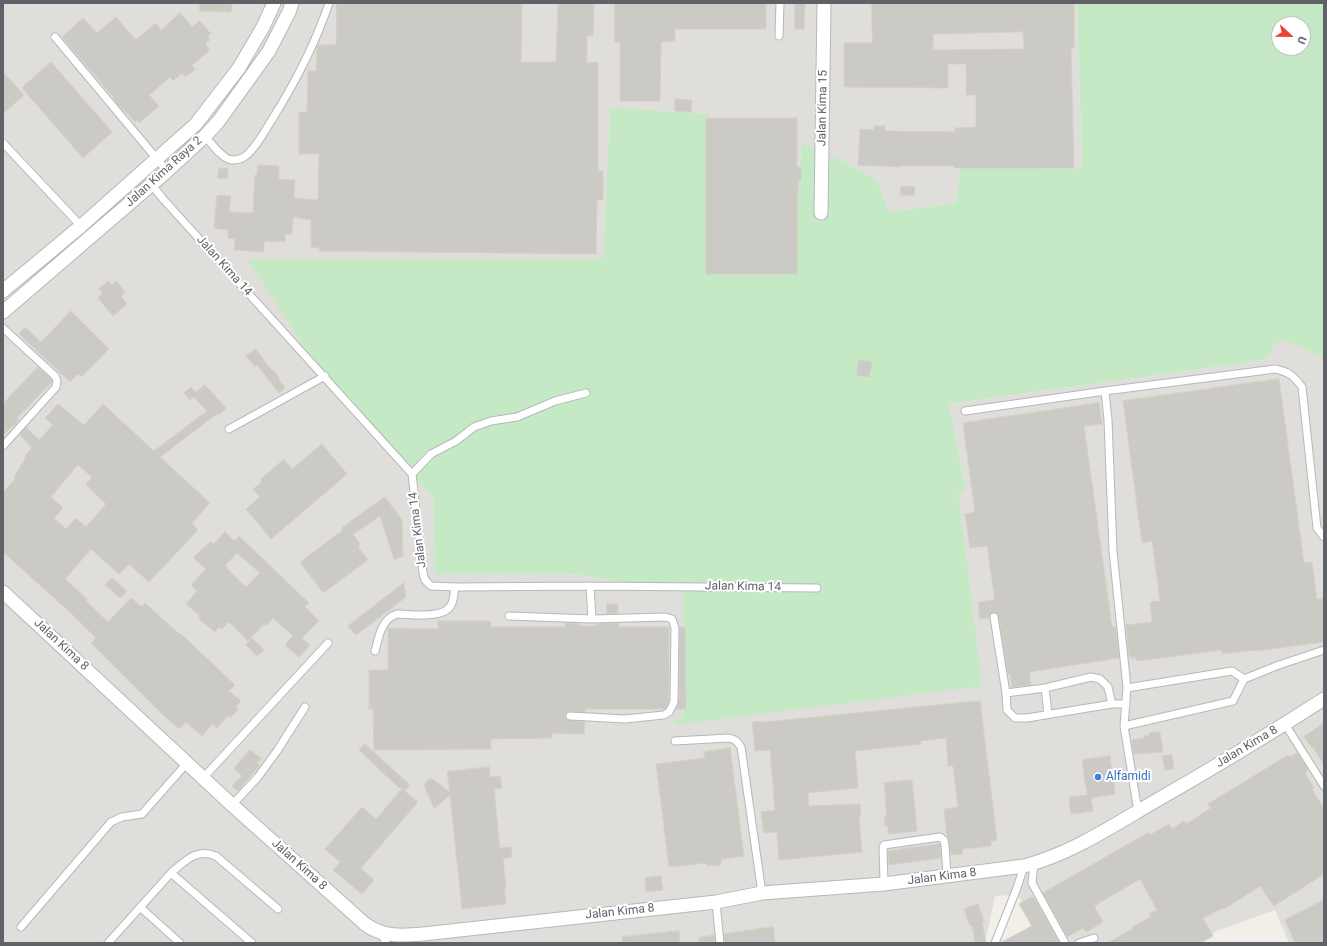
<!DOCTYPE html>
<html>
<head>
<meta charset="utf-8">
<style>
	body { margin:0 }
	#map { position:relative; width:1327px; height:946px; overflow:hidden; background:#f1efe8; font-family:Roboto,sans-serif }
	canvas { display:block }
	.frame { position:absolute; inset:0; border:4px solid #5f6368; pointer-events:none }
	.north { position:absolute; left:1271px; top:16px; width:40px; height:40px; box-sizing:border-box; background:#fff; border:1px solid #bfc1c3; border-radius:50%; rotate:112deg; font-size:11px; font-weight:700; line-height:16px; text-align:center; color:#5f6368 }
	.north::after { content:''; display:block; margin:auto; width:14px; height:18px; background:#ea4335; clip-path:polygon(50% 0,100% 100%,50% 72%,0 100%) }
</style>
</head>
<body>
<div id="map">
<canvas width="1327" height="946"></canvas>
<div class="frame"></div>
<div class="north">U</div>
</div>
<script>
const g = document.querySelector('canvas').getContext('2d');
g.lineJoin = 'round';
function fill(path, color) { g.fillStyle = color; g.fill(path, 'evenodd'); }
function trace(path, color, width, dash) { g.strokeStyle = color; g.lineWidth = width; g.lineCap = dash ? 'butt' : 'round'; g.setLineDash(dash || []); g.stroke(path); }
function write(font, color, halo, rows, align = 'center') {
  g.font = font + ' Roboto,sans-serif'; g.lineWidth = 4; g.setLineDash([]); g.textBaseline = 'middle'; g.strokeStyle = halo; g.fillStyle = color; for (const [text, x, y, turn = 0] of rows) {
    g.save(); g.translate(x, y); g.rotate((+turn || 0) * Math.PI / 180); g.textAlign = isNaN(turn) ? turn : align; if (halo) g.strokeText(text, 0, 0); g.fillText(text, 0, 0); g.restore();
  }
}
fill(new Path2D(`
	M3 3H1077L1082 169 960 167 956 203 889 212 877 180 843 161 801 143 796 270 706 266 709 114 610 107 603 259H338L335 396 433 497 435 574H573L683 592 684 712 674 725 958 491H966L949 404 1264 360 1281 339 1324 358V943H1289L1275 910 1219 930 1192 943H1043L1018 895 995 896 985 943H3Z`), '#e0deda');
fill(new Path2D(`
	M1077 3H1324V358L1281 339 1264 360 949 404 966 491 958 492 982 686 673 725 684 712 683 592 573 574H435L433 497 335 396 248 259H603L610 107 709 114 706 266 795 270 801 143 843 161 877 180 889 212 956 203 960 166 1082 169ZM1279 24H1303V48H1279Z`), '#c5e8c5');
const building = new Path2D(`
	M200 3H232L231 12 200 11Z
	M337 3H522L521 62H556L558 3H594L593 36H587V63L598 62V171H603V200H597L596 254 320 251 319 248 311 247V220L293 217 292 234H285V242L264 241V252L234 250 235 239 228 238V230L214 228 217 195 231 196 229 212 253 213 255 175H257L258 165 279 166V179L295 180 294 198 318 200 319 154H299V112H307L308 71H316L317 48 318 45H336Z
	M615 3H766V29H675V41L661 42 660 101H620V42H615Z
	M795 3H805L804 29H795Z
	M872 3H1074V48H1071L1074 168H954V166H901V167L858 165 860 129 874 130V126H885V131L955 132V128L976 127V95H966V64H948V88L844 87V43H872ZM1023 32 1024 49 933 50V34H935Z
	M180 13 192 27 200 21 211 34 208 36 210 40 205 44 210 50 192 65 195 70 185 77 182 73 173 81 170 77 149 95 159 106 139 123 137 120 135 122 123 109V110L113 99 114 98 62 37 83 18 97 33 116 17 136 40 156 23 161 30Z
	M51 62 112 132 83 158 22 88Z
	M3 72 24 95 3 114Z
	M675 99 692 100 691 112 675 111Z
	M706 118H797V167H801V181H798L797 274H706Z
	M219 168 228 169 227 179 218 178Z
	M901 186 915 187 914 196 901 195Z
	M109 281 112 285 116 281 125 292 121 296 127 304 113 316 98 298 103 293 99 289Z
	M71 311 109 349 81 377 78 374 70 382 19 334 25 327 41 342Z
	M256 349 272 371 273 370 279 377 278 378 285 388 279 393 257 365 255 367 246 356Z
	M859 360 872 362 869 377 857 375Z
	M38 367 51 379 52 382 17 418 19 420 13 427 12 426 3 435V404Z
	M1279 379 1304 563 1312 562 1317 599 1324 598V642L1255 651V650L1222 654V650L1137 661 1135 657 1131 659V656L1129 657 1126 625 1152 622 1150 602 1160 601 1152 541 1142 543 1123 401Z
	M205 385 226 408 219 415 218 413 160 457 210 503 192 523 198 530 149 582 129 564 119 574 91 549 65 579 87 599 86 601 108 622 131 598 142 607 145 603 179 634 180 633 235 685 229 691 241 701 236 706 238 709 230 718 228 716 217 728 212 724 202 736 186 722 179 729 163 715 91 643 96 638 73 615 3 552V492L15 479 14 477 26 457 25 456 32 448 20 435 26 427 39 440 53 425 45 418 58 404 84 425 103 404 154 451 207 411 194 397 190 400 184 393 191 387 196 392ZM78 465 92 477 86 485 106 504 86 527 76 518 66 529 54 518 63 508 51 497Z
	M1099 403 1102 424 1084 426 1112 627H1116L1119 658 1029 672 1031 685 1012 687 1010 674 1008 675 998 614 993 612 990 615 989 618 980 619 978 602 995 600 987 546 970 548 965 514 975 512 963 423Z
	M322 444 347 474 271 539 246 509 260 497 253 489 262 482 260 480 284 459 292 469Z
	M385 497 402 520 403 556 394 560 380 516 353 534 360 544 358 547 368 560 323 593 300 562 343 530 342 528Z
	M225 532 234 541 239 536 309 603 305 607 319 621 302 638 310 645 299 657 285 645 293 636 273 618 266 626 264 624 248 641 229 622 222 629 219 627 215 632 198 618 200 616 186 604 197 591 191 585 206 569 193 558 204 547H205L210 542 213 544ZM237 553 260 573 246 587 225 566Z
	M112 578 127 591 120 598 105 585Z
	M404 583 406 597 356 635 348 626Z
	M607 604H618V613L607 614Z
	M438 621H491V627H565V623L579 624V626H596V624L619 623V627H669V701L665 709H585V712H567L565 716 568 720 585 722 584 734 552 733V738L491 739V749L374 750 373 709H369V670H388V628L438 629Z
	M680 627H685L686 709H676L679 702Z
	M252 638 264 650 257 656 246 645Z
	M980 701 997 840 991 841V846L962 849 963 854 951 855 949 839 947 836 944 809 958 807 953 766H948L946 738 920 741 921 744 855 751 858 788 808 793 809 806 860 804 861 816 859 817 862 852 779 860 777 832 764 833 761 812 775 810 770 750 755 751 752 722 762 721 763 722Z
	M1324 723V765L1313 747 1312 748 1304 737Z
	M1160 732 1163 752 1134 754 1132 740 1145 738 1144 736H1149V733Z
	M365 744 410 785 405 791 400 787 399 788 359 750Z
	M730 748 744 856 722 859 720 865 708 866 706 863 669 867 656 764 705 758 704 752Z
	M250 750 261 758 257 763 260 765 238 791 232 786 242 776 234 769Z
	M1297 753 1308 770 1305 773 1314 788 1312 789 1324 809V874L1274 906 1260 886 1224 909 1223 908 1203 918 1213 936 1200 943H1107L1133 929 1132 927 1151 917 1149 914 1157 910 1140 879 1094 906 1103 922 1086 932 1083 928 1067 937 1043 893 1149 832 1150 835 1169 824 1172 829 1184 821 1186 824 1211 808 1208 804 1288 755 1290 757Z
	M1172 755 1174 769 1165 770 1162 756Z
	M1110 756 1115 794 1091 798 1093 811 1071 814 1069 797 1087 795 1082 760Z
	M489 767 490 777 500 776 502 788 494 789 500 848 511 847 512 857 503 859 506 887H504L506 904 462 909 450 795 434 808 424 785 428 780 432 779 450 792 447 772Z
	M912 780 917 831 888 834V826H885L884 817H887L884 783Z
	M402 789 418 802 361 868 374 880 362 894 333 870 340 862 325 849 362 807 376 819Z
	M940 844 941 858 889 865 888 851Z
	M661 876 663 890 646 892 645 878Z
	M1032 897 1033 898H1034L1059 942 1057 943H1000L1032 926 1019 904Z
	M1324 900V943H1295L1285 920Z
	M978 904 984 921 982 922 986 943H975L972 925 970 926 964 909Z
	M773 927 775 943H725L724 934Z
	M679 931 680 943H623L622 937Z
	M714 935 715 943H699V938Z`);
fill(building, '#cccac5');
trace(building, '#d6d1c6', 1);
const service = new Path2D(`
	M779 36 780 3
	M55 37 167 171
	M205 136C212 144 222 159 232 160 236 160 241 159 244 157 255 150 266 129 273 118 296 81 315 45 329 3
	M3 143 81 226
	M151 184 164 200 412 474 423 573 425 580 431 586 455 587 590 586 817 588
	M3 328 55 376 57 381 56 387 3 446
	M965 411 1105 391
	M229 429 325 376
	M412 474 431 454 456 441 474 427 491 421 517 417 555 401 586 393
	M509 616 592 619
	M994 617 1006 693 1007 710 1015 718H1027L1112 704H1126
	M375 651C379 637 381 619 397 614 412 614 446 620 452 603 454 598 454 592 455 587
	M1244 679 1279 665 1324 650
	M1045 688 1048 714
	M1127 688 1113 551 1108 420 1105 391 1275 369C1289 372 1293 375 1302 387L1317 528 1324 537
	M1006 693 1045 688 1091 677 1100 679 1108 687 1112 704
	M570 716 625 719 664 715 669 712 674 702 675 628 672 619 665 617 592 619 590 586
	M1285 724 1324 786
	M1124 726 1127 688 1232 671 1244 679 1233 701 1124 726 1138 811
	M675 741 728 738C735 739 737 741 741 747L762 893
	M203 778 328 643
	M232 805 258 777 277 751 305 707
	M1034 863 1032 883 1065 943
	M171 873C185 861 196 848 216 856L278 909
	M884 884 883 847 884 845 940 837 944 840 945 845 947 876
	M716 902 720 943
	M140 907 180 943
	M21 927 111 822 122 817 142 814 187 763
	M381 933 386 943
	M108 943 171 873 252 943
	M995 943 1017 888 1024 866
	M1079 943 1094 938`);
const minor = new Path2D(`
	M821 213 824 3
	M3 291 81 226 196 124 239 68 263 27 274 3
	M3 312 167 171 205 136 218 122 269 51 289 12 292 3
	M3 592 232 805 365 924C382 937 402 936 423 934L716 902 762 893 884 884 1024 866C1070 854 1111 827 1152 803 1210 770 1268 735 1324 699`);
trace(service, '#b5b8bc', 9);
trace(minor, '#b5b8bc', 15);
trace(service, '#fff', 7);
trace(minor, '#fff', 13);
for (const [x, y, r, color] of [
	[1098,777,4,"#3f7fe0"]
]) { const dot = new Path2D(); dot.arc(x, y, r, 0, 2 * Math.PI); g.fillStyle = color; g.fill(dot); trace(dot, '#fff', 1.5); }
write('12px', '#5f6368', '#fff', [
	["Jalan Kima 15",823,108,-89],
	["Jalan Kima Raya 2",164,172,-42],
	["Jalan Kima 14",224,266,48],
	["Jalan Kima 14",418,530,-97],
	["Jalan Kima 14",743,587,1],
	["Jalan Kima 8",61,645,43],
	["Jalan Kima 8",1247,747,-31],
	["Jalan Kima 8",299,865,42],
	["Jalan Kima 8",942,877,-7],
	["Jalan Kima 8",620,912,-6]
]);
write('12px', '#366cbe', '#fff', [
	["Alfamidi",1106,777]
], 'left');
</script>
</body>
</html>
